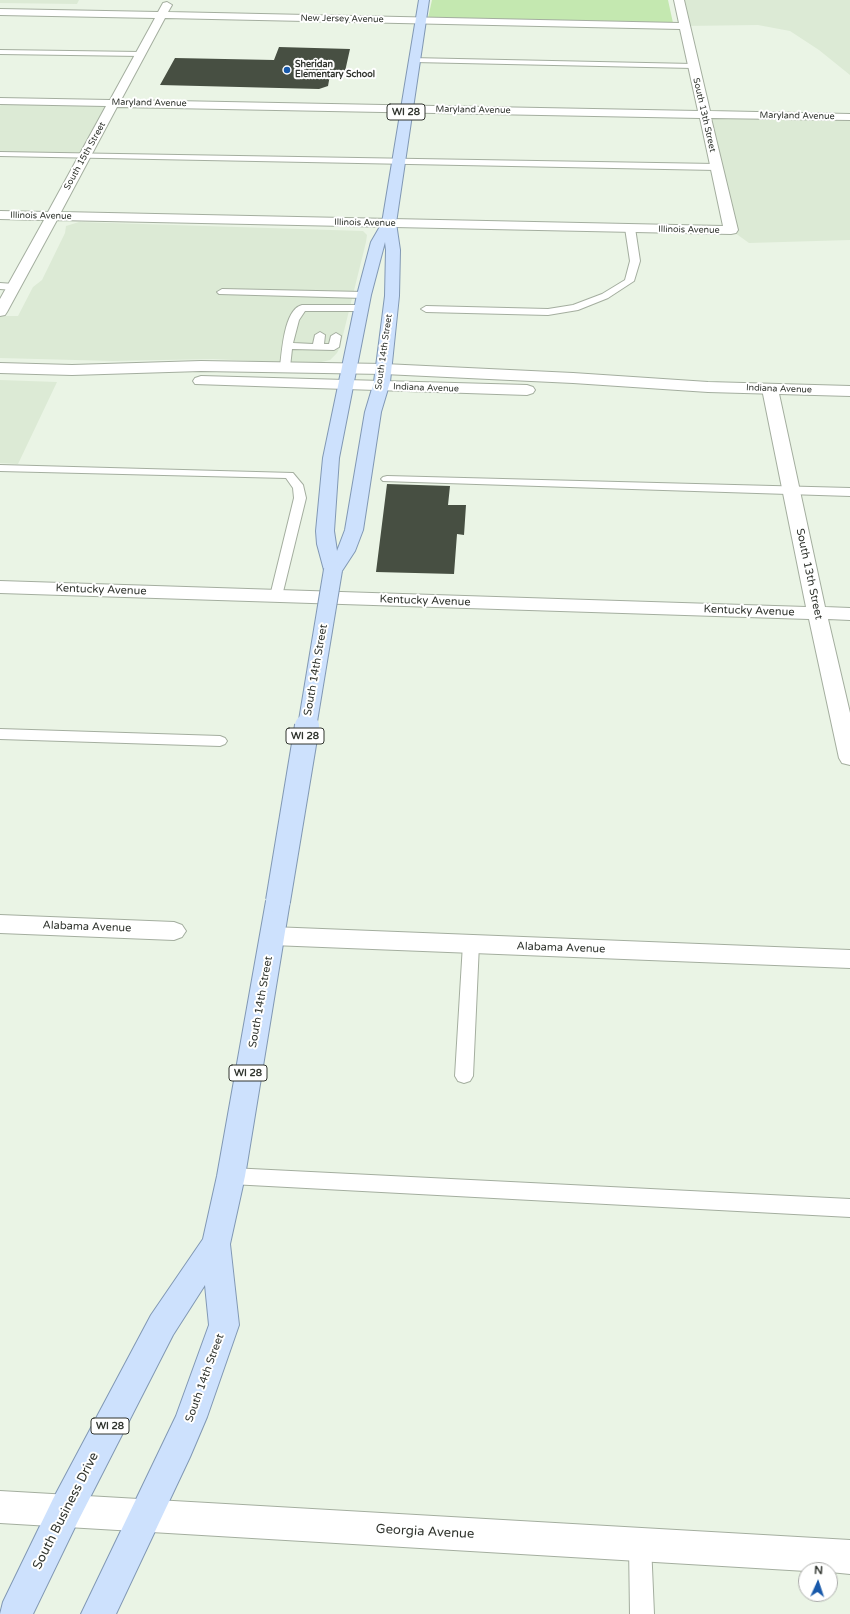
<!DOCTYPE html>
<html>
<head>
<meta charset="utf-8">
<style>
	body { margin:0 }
	#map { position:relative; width:850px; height:1614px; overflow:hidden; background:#eaf4e5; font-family:"Varela Round",sans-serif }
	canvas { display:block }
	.north { position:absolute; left:798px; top:1562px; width:40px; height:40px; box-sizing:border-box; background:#fff; border:1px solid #adaeac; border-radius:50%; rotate:3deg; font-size:11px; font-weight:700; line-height:16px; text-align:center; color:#31352f }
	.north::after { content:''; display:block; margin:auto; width:14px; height:18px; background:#1859aa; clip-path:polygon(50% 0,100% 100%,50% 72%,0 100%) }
</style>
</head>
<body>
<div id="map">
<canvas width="850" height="1614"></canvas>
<div class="north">N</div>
</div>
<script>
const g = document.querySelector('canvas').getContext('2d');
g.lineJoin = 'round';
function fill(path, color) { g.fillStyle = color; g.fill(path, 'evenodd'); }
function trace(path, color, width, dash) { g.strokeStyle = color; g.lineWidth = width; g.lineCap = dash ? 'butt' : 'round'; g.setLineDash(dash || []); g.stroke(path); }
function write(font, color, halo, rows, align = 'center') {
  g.font = font + ' "Varela Round",sans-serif'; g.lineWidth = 4; g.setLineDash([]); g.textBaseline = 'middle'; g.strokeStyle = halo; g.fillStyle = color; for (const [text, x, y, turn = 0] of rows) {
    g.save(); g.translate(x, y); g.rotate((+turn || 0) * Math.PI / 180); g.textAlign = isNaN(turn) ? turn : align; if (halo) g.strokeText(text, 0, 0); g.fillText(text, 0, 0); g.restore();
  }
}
fill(new Path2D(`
	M0 0H79L77 4 0 3Z
	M679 0H850V75L819 50 790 31 758 25 684 26Z
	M3 101 114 103 85 155 0 153V106Z
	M704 114 850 117V240L749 243 731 230Z
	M79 222 363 231 367 235 366 242 340 347 337 353 330 360 313 364 213 359 113 361 0 358V316H18L33 287 42 280 65 233 66 226Z
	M0 380 57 382 18 464 0 463Z`), '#dcead5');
fill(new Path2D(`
	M432 0H668L673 23 428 18Z`), '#c4e8b0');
fill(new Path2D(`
	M279 47 350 49 344 76 330 75 328 86 319 89 160 85 175 58 274 60Z
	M387 484 450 486 448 505H466L464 535 457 534 454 574 376 572Z`), '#474f42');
const lane = new Path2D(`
	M0 50 140 52 144 54 140 56 0 54Z
	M411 58 693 64 697 66 693 68 414 62 410 60Z
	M0 152 716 164 720 167 716 170 0 156Z
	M630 225 635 228 640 261 634 281 608 298 578 310 548 315 426 312 421 309 426 306 548 309 573 305 602 294 625 280 630 261 625 228Z
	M0 283 14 284 19 287 14 290 0 289Z
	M222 289 364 292 369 295 364 298 219 294 217 292Z
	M302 305H362L367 308 362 311H305L299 320 293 343 313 344 315 335 320 332 325 335 324 344H329L331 336 336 333 341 336 339 347 334 350 292 349 290 367 289 369H281L280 367C282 352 284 309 302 305Z
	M0 465 293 473 303 485 306 498 282 596 281 599H271L270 596 294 498 293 488 286 478 0 471Z
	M387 476 850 488V496L383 481 381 479 383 477Z
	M0 729 220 736 225 738 227 741 225 744 220 746 0 739Z
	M471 938 477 940 479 944 473 1076 470 1081 464 1083 458 1081 455 1076 463 944 465 940Z
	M231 1168 850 1199V1217L231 1184 224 1182 222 1176 224 1170Z
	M640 1533 648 1536 651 1544 654 1614H630L629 1544 632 1536Z`);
const street = new Path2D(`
	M674 0H684L710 111 850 114V120L711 118 738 230 736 233 731 234 57 220 7 312 5 315 0 316V299L44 220 0 219V211L48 212 106 106 0 104V98L110 100 155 18 0 15V9L158 12 163 3 167 2 172 5 168 12 679 23ZM165 18 680 29 698 111 121 100ZM117 107 700 118 723 226 61 212Z
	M770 384 776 386 778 389 825 607 850 608V620L828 619 850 713V765L842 763 839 758 809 619 0 593V581L806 607 762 389 764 386Z
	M0 915 174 922 182 925 186 931 182 937 174 940 0 933Z
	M272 927 850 950V968L272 945 264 943 260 936 264 929Z
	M0 1491 850 1540V1574L830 1572V1570L806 1571 0 1523Z`);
const secondary = new Path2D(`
	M201 361 384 364 573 373 708 382 850 386V396L708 392 573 383 384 374 201 371 72 375 0 373V363L72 365Z
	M201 376 527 385 533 387 535 390 533 393 527 395 195 384 193 381 195 378Z`);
const primary = new Path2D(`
	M419 0H429L396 223 400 250 399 296 390 382 381 412 363 530 355 551 340 574 333 576 326 574 324 570 317 544 316 531 323 458 357 295 371 242 382 223ZM385 242 386 250 385 296 374 382 365 412 345 530 337 551 334 531 339 458 371 295Z
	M278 892 286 895 290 901 245 1176 230 1244 239 1325 207 1417 190 1457 116 1614H81L176 1416 209 1325 205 1285 173 1335 77 1523 33 1614H0L3 1602 53 1499 151 1315 203 1239 217 1176 266 901 270 895Z`);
trace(lane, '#a4ae9f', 2);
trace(street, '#a4ae9f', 2);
trace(secondary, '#a4ae9f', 2);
trace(primary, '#8198b4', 2);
fill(lane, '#fff');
fill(street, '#fff');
fill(secondary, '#fff');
fill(primary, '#cde1fd');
const primaryBridgeFar1 = new Path2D(`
	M307 727 333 570`);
const primaryBridge = new Path2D(`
	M278 901 307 726`);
trace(primaryBridgeFar1, '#8198b4', 20, []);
trace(primaryBridge, '#8198b4', 26, []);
trace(primaryBridgeFar1, '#cde1fd', 18);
trace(primaryBridge, '#cde1fd', 24);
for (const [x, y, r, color] of [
	[287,70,4,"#1859aa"]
]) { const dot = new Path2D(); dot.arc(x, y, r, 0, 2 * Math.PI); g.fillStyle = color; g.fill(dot); trace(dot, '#fff', 1.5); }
write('9px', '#31352f', '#fff', [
	["New Jersey Avenue",342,19,1],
	["Maryland Avenue",149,103,1],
	["Maryland Avenue",473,110,1],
	["South 13th Street",704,115,77],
	["Maryland Avenue",797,116,1],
	["South 15th Street",85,156,-61],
	["Illinois Avenue",41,216,1],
	["Illinois Avenue",365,223,1],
	["Illinois Avenue",689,230,1],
	["South 14th Street",384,352,-82],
	["Indiana Avenue",426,388,2],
	["Indiana Avenue",779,389,2]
]);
write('bold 9px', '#31352f', '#fff', [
	["Sheridan",295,65],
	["Elementary School",295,75]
], 'left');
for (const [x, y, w] of [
	[406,112,38],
	[305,736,38],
	[248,1073,38],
	[110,1426,38]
]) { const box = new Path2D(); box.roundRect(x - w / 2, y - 8, w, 16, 3); g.fillStyle = '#fff'; g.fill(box); trace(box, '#31352f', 1); }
write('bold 10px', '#31352f', null, [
	["WI 28",406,112],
	["WI 28",305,736],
	["WI 28",248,1073],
	["WI 28",110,1426]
]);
write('11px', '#31352f', '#fff', [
	["South 13th Street",809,574,78],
	["Kentucky Avenue",101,590,2],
	["Kentucky Avenue",425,601,2],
	["Kentucky Avenue",749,611,2],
	["South 14th Street",316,670,-80],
	["Alabama Avenue",87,927,2],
	["Alabama Avenue",561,948,2],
	["South 14th Street",261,1002,-80],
	["South 14th Street",205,1378,-70]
]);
write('13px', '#31352f', '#fff', [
	["South Business Drive",66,1511,-63],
	["Georgia Avenue",425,1532,3]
]);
</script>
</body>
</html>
